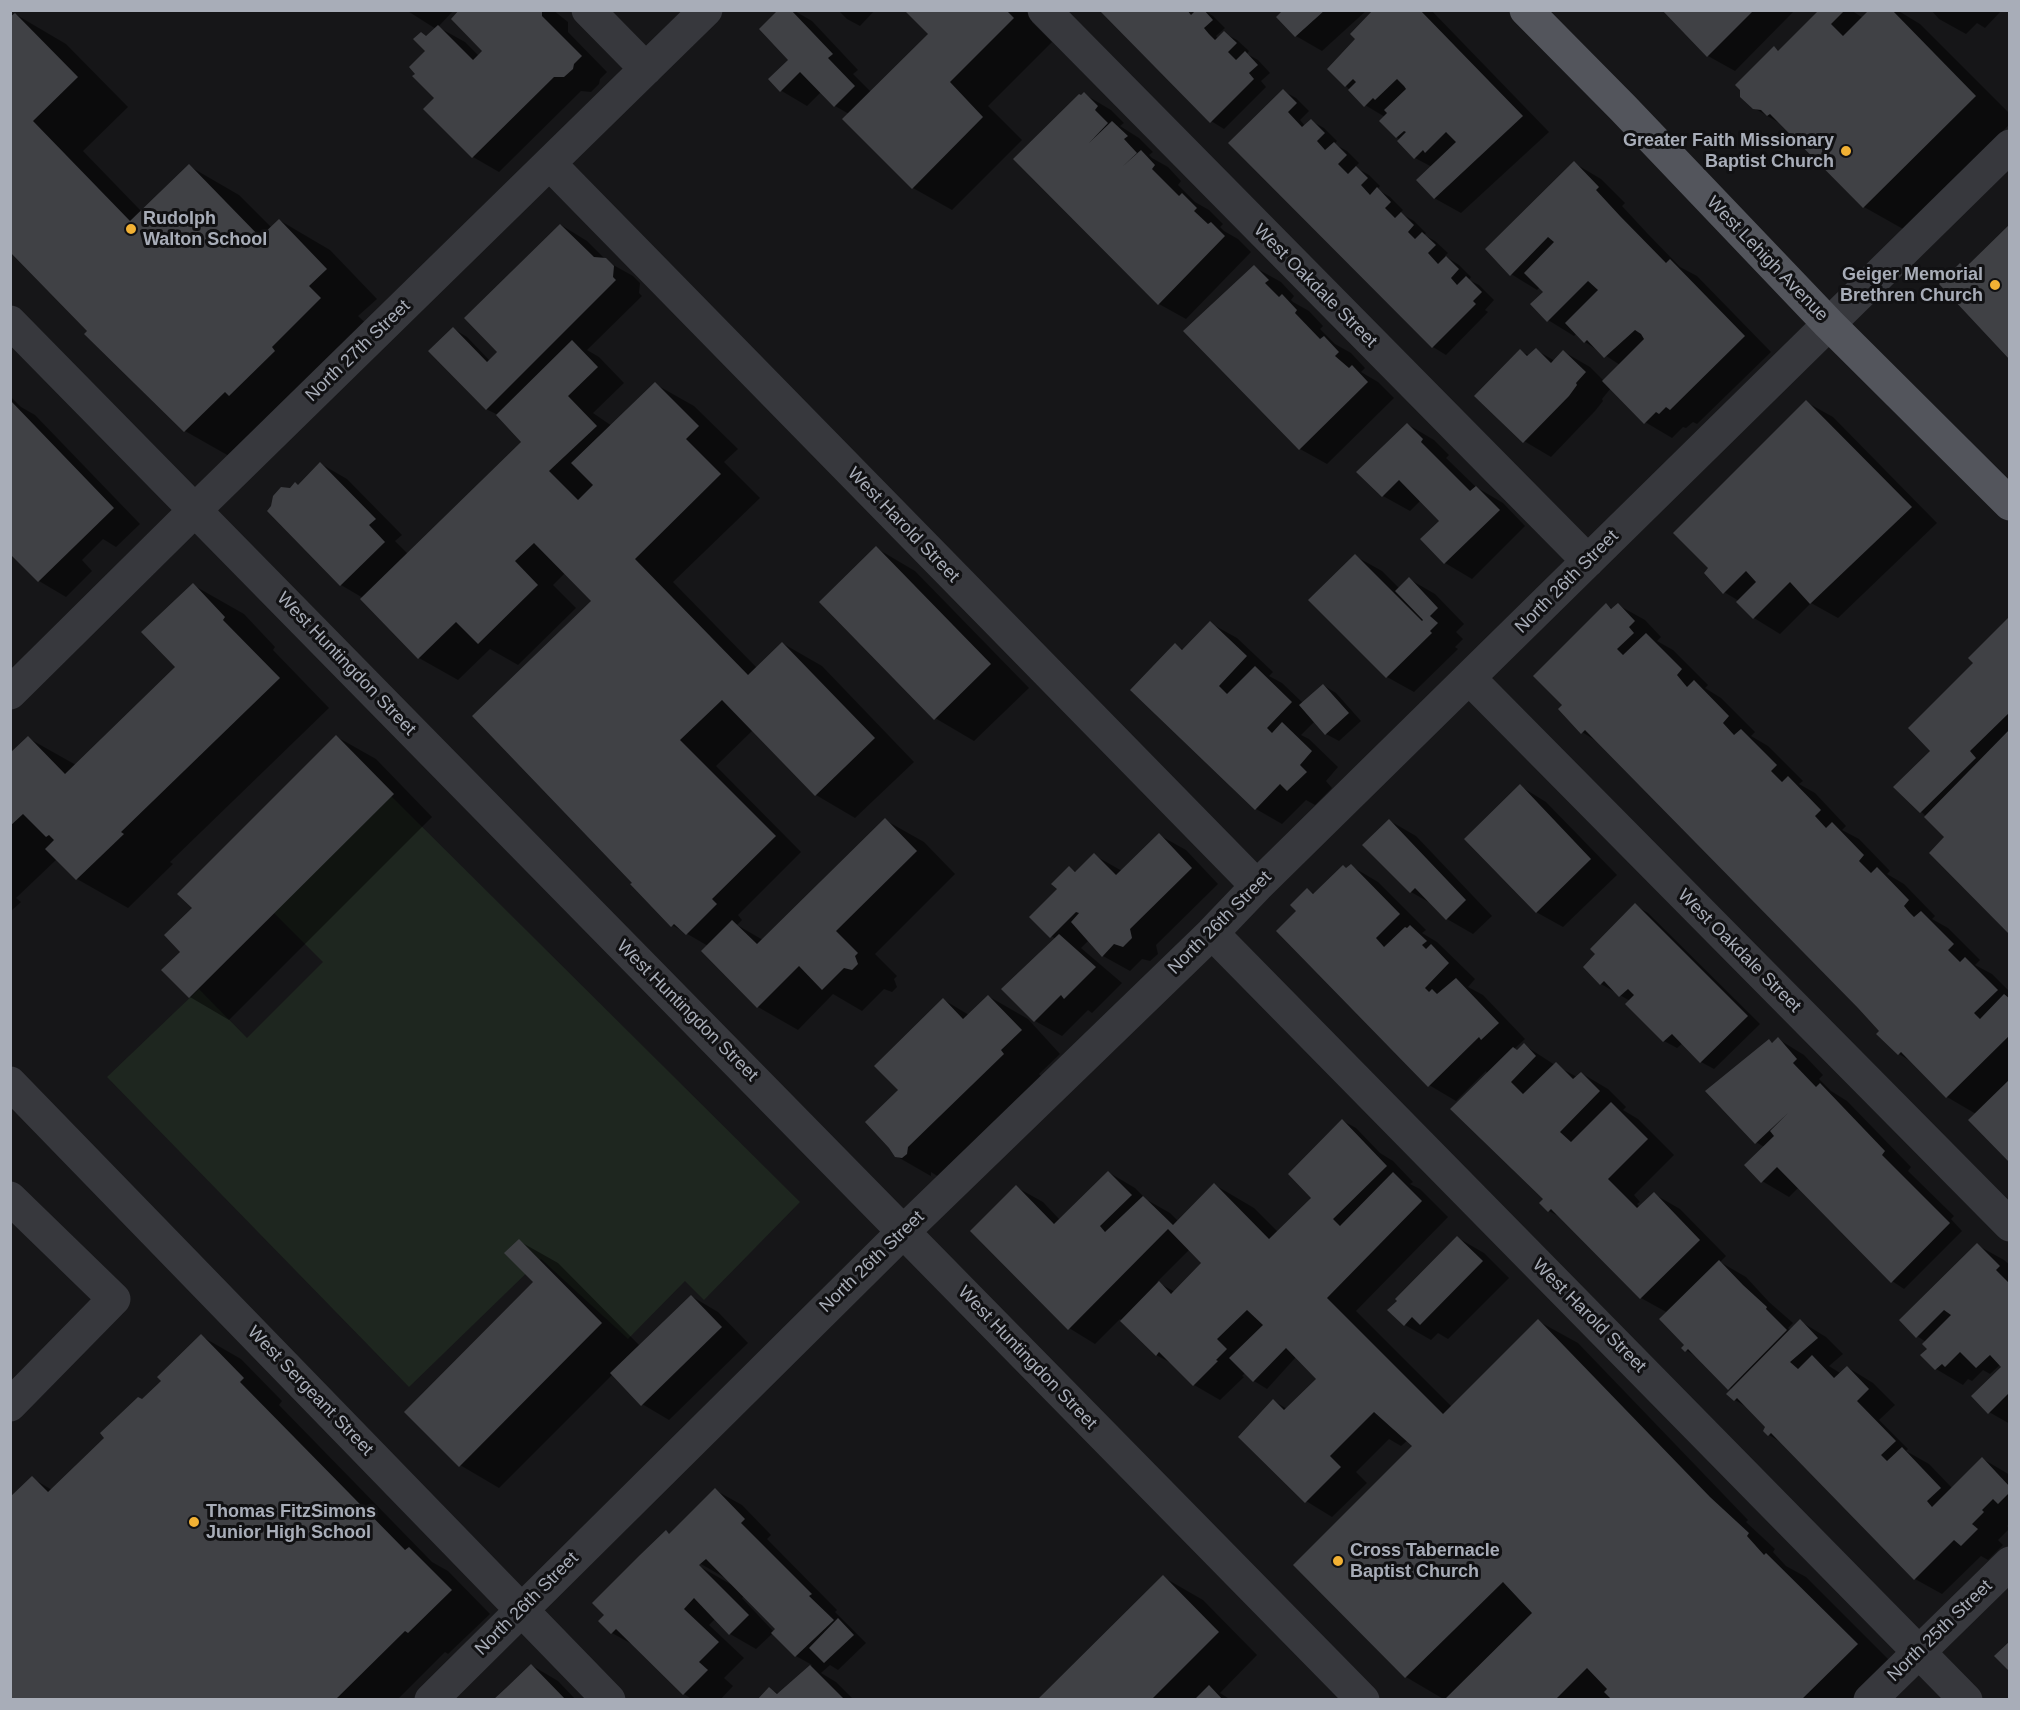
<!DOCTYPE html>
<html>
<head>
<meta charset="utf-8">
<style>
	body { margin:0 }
	#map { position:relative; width:2020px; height:1710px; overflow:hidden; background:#161618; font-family:Helvetica,sans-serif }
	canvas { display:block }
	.frame { position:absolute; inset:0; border:12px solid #a8adb8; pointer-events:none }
</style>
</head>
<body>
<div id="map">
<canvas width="2020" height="1710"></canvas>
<div class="frame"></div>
</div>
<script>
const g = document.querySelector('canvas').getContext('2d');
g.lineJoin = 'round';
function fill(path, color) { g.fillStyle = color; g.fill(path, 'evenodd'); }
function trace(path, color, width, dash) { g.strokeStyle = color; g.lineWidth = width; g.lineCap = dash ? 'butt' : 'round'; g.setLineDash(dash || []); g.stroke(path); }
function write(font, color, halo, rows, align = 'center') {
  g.font = font + ' Helvetica,sans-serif'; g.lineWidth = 6; g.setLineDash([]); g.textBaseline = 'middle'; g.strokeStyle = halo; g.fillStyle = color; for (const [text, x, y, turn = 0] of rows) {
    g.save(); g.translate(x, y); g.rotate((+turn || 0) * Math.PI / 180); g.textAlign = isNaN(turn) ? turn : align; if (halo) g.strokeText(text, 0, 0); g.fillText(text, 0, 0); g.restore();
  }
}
fill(new Path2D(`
	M389 794 800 1202 704 1300 685 1281 628 1339 541 1259 409 1387 107 1077 199 989 247 1038 323 962 272 911Z`), '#1e261f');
fill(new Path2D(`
	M406 10H454L438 27 465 42 479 56 484 51 461 10H553L568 22V32L607 72 600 79 599 84 591 92 581 91 499 172 473 157 436 98 427 51 428 37 436 29Z
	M781 10H793L812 21 858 70 853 74 871 92 930 34 906 10 1033 11 1032 22 1052 42 988 106 1022 140 952 210 913 188 849 114 835 106 821 92 807 106 780 90 790 60Z
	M838 10H875L860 26 847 19Z
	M1102 10H1204L1213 16 1225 28 1216 36 1218 39 1224 33 1237 40 1249 51 1247 54 1258 60 1270 73 1261 81 1266 87 1224 129 1211 121Z
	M1277 10H1367L1322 51 1296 36 1282 13Z
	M1375 10H1431L1549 132 1461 213 1434 198 1432 167 1415 158 1397 137 1385 117 1365 105 1329 69 1357 39Z
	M1664 10H1795L1735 71 1708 56Z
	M1821 10H1851L1863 18 1871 10H1897L1920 24 2010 114V124L1903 229 1864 207 1781 124 1754 108 1774 48 1780 52Z
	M1931 10H2002L1985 28 1977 23 1966 34 1939 19Z
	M15 14 66 44 128 107 83 151 142 212 189 166 239 195 272 228 279 220 330 250 377 299 358 316 371 328 236 460 185 431 86 334 89 331 10 250Z
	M1283 91 1296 98 1309 111 1300 120 1305 126 1311 121 1324 128 1337 141 1334 144 1347 151 1359 163 1355 167 1369 175 1380 186 1377 189 1390 197 1403 210 1400 213 1414 221 1426 233 1424 235 1435 241 1448 253 1445 256 1459 265 1471 277 1469 280 1479 285 1494 300 1485 310 1488 312 1446 355 1433 347 1230 143Z
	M1084 94 1111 110 1124 123 1120 126 1139 138 1153 152 1149 155 1152 158 1168 167 1181 181 1178 185 1195 202 1209 210 1223 224 1220 227 1224 231 1238 239 1251 252 1186 319 1159 304 1016 159Z
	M1574 163 1601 179 1625 203 1622 206 1647 233 1680 267 1697 276 1771 352 1697 424 1693 422 1686 428 1683 427 1672 438 1645 422 1611 388 1602 399 1603 401 1595 411 1551 457 1524 441 1520 351 1530 356 1536 350 1555 361 1564 352 1590 367 1604 381 1620 365 1585 342 1577 333 1574 336 1548 320 1545 292 1540 287 1537 290 1511 274Z
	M561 225 587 241 608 262 633 276 640 283 639 293 642 296 587 350 599 357 624 383 593 413 612 426 655 384 694 406 738 449 724 462 760 498 673 582 757 668 782 643 822 666 914 762 855 818 816 795 753 730 716 766 801 852 738 915 742 920 737 925 763 940 885 820 924 842 955 874 875 954 897 976 894 979 897 987 892 992 884 989 862 1011 833 994 798 1030 758 1007 703 951 708 946 672 925 634 883 593 602 565 573 553 585 576 608 518 665 490 649 458 680 419 658 363 598 341 585 291 489 299 486 321 464 347 479 402 535 395 541 408 554 523 442 498 415 486 409 454 329 467 337 490 361 499 352Z
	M1254 267 1281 282 1294 296 1291 300 1293 302 1309 311 1323 326 1320 329 1335 344 1351 353 1365 368 1361 372 1378 382 1394 398 1327 464 1300 449 1185 331Z
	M10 396 21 407 35 415 140 524 116 547 103 539 82 560 92 571 66 597 39 581 10 552Z
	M1806 402 1833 417 1937 523 1838 618 1811 603 1780 634 1754 618 1739 601 1724 592 1710 568Z
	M1407 424 1434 440 1449 455 1446 458 1476 487 1503 503 1525 526 1472 579 1445 563 1423 539 1441 521 1421 500 1410 511 1383 496Z
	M876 548 915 571 1029 688 974 741 935 718Z
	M1355 556 1382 571 1399 588 1409 579 1435 594 1464 624 1456 632 1463 639 1455 647 1458 649 1414 692 1387 677 1310 600Z
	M193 585 244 614 275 647 273 650 329 708 170 862 173 864 128 908 77 879 57 859 16 898 21 902 10 912V755L28 738 76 765 177 667Z
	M1606 605 1613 609 1618 605 1645 620 1661 637 1657 641 1673 650 1708 685 1705 688 1721 698 1755 732 1751 736 1768 746 1803 781 1799 784 1815 793 1846 826 1842 830 1859 839 1890 871 1887 874 1904 884 1935 916 1932 919 1948 928 1980 960 1975 965 1992 974 2010 992V1161L1976 1114 1947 1097 1912 1062 1899 1054 1881 1031 1598 742 1582 732 1564 705Z
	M2010 618V933L1947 837 1896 787 1932 751 1975 663Z
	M1210 623 1237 638 1273 672 1269 676 1282 683 1303 703 1323 685 1336 693 1361 721 1339 741 1326 734 1315 721 1301 735 1309 739 1338 767 1326 781 1332 788 1315 805 1306 800 1282 824 1256 809 1175 645 1184 650Z
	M337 737 376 759 432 817 229 1020 190 997 164 970 182 952 194 908Z
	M1520 786 1546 802 1617 875 1563 927 1536 912Z
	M1390 821 1416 836 1492 916 1473 934 1447 919 1432 904 1411 892Z
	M1159 835 1186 850 1218 884 1156 945 1158 954 1150 961 1142 959 1130 971 1103 956 1089 940 1081 948 1122 983 1092 1013 1088 1010 1062 1036 1035 1021 1056 939 1051 936 1059 889 1069 868 1077 872 1094 855 1122 871Z
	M1351 866 1378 882 1426 930 1422 933 1437 942 1475 979 1468 987 1483 995 1525 1039 1514 1049 1518 1051 1524 1045 1555 1065 1577 1077 1581 1073 1608 1089 1626 1107 1623 1110 1638 1119 1674 1155 1634 1195 1640 1202 1637 1204 1640 1207 1654 1194 1680 1209 1726 1256 1720 1262 1746 1277 1769 1302 1793 1323 1788 1328 1791 1330 1800 1321 1826 1337 1843 1354 1829 1366 1840 1373 1847 1367 1873 1383 1895 1405 1879 1420 1908 1449 1906 1451 1929 1464 1953 1489 1983 1459 2010 1475V1524L2007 1526 2010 1528 1998 1540 2003 1545 1988 1560 1981 1556 1942 1594 1915 1579 1782 1443 1769 1435 1765 1431 1767 1427 1748 1408 1735 1400 1732 1390 1700 1359 1686 1350V1345L1668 1313 1641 1298 1562 1218 1549 1211 1486 1071 1456 1101 1429 1085 1299 911 1307 890 1315 894Z
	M1635 905 1648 913 1760 1024 1714 1069 1701 1062 1683 1043 1677 1048 1664 1041 1630 1001 1601 984Z
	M988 996 1028 1019 1060 1054 1039 1074 1042 1077 942 1179 931 1172V1176L936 1179 896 1156 900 1090 944 1000 969 1015Z
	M1778 1039 1804 1055 1823 1075 1819 1079 1831 1091 1847 1101 1911 1167 1908 1171 1954 1216 1951 1219 1962 1231 1904 1289 1892 1281 1799 1187 1789 1197 1762 1181 1764 1147 1756 1142 1769 1041 1773 1043Z
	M1343 1121 1356 1128 1380 1153 1393 1161 1413 1182 1410 1184 1420 1189 1448 1217 1356 1311 1452 1407 1538 1321 1578 1343 1748 1520 1746 1522 1775 1549 1773 1552 1786 1566 1806 1577 1896 1667 1863 1700H1445L1406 1677 1414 1446 1408 1440 1401 1446 1389 1439 1356 1472 1367 1483 1332 1517 1306 1501 1274 1401 1287 1409 1318 1379 1296 1357 1267 1389 1254 1381 1245 1373 1242 1376 1244 1377 1220 1400 1194 1385 1173 1364 1156 1355 1120 1319 1095 1344 1069 1328 1016 1187 1043 1202 1060 1220 1108 1172 1135 1188 1147 1200 1170 1213 1178 1221 1215 1185 1254 1208 1278 1232 1313 1198ZM1190 1249 1208 1269 1175 1292 1157 1282Z
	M1458 1238 1484 1253 1509 1278 1448 1339 1438 1333 1431 1340 1405 1325Z
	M519 1241 558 1263 640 1346 691 1296 718 1312 748 1343 669 1420 642 1404 613 1374 499 1488 460 1465 535 1282Z
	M1977 1245 2004 1260 2010 1265V1424L1989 1412 2003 1367 2001 1364 1990 1374 1983 1370 1972 1381 1968 1379 1963 1385 1936 1369 1923 1355 1929 1349 1926 1342 1917 1336Z
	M201 1336 241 1359 282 1401 279 1405 432 1562 448 1571 490 1614 448 1654 445 1652 397 1700H10L32 1478 52 1490 163 1381Z
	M715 1490 742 1505 771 1535 767 1539 837 1610 835 1612 866 1643 838 1670 830 1665 821 1673 836 1682 854 1700H759L770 1689 779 1694 812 1665 796 1656 773 1633 756 1649 730 1634 715 1619 709 1625 744 1658 724 1678 733 1686 720 1700H693L684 1694 637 1647 612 1633 666 1532 670 1535ZM694 1560 727 1579 732 1585 692 1562ZM744 1596 777 1630 774 1632 742 1598Z
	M1163 1577 1203 1600 1257 1655 1220 1693 1231 1700H1039Z
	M531 1665 558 1681 576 1700H496Z`), '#0007');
fill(new Path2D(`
	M459 10H542V16L582 56 574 64 573 69 564 77H554L472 158 423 109 434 98 412 76 415 74 409 67 425 51 413 39 421 32 426 36 438 25 473 60 482 51 451 19Z
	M778 10H791L833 54 828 58 855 86 834 107 800 72 780 92 768 79 788 60 759 29Z
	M904 10H1006L1014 18 950 82 983 117 912 189 842 119 928 34Z
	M1099 10H1187L1191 15 1196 10H1204L1213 20 1204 28 1209 34 1215 40 1224 31 1237 43 1228 52 1236 60 1245 51 1258 65 1249 73 1254 79 1210 123Z
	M1279 10H1325L1295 37 1276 17 1281 12Z
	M1373 10H1420L1523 116 1434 199 1416 180 1456 142 1446 132 1425 153 1423 150 1414 159 1397 141 1406 132 1404 131 1396 138 1379 121 1387 113 1384 110 1406 89 1404 86 1397 79 1375 100 1373 98 1364 107 1348 90 1356 82 1353 79 1345 87 1327 69 1355 39 1350 34Z
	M1662 10H1754L1707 57Z
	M1819 10H1845L1831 24 1843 36 1869 10H1892L1976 96 1863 208 1770 114 1767 116 1761 110 1753 109 1740 97V90L1735 85 1774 46 1778 51Z
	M15 13 78 77 33 121 130 221 189 164 260 237 279 219 327 269 309 286 321 298 272 347 275 351 229 396 225 392 184 432 84 334 87 331 10 252V17Z
	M1283 89 1297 103 1288 112 1302 127 1311 119 1325 133 1317 141 1325 150 1334 142 1347 155 1338 164 1348 174 1356 166 1368 178 1361 185 1370 195 1377 187 1391 202 1385 208 1395 218 1401 212 1414 225 1408 232 1415 239 1422 232 1436 245 1428 253 1438 264 1446 256 1459 269 1451 278 1457 285 1466 276 1482 292 1473 301 1476 304 1432 348 1228 143Z
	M1084 92 1098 106 1095 110 1108 123 1089 143 1112 121 1128 136 1124 139 1137 153 1122 167 1141 150 1155 165 1152 169 1179 196 1182 193 1197 208 1194 211 1208 224 1211 222 1225 236 1158 305 1013 159 1079 94 1081 95Z
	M1574 161 1599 187 1596 190 1620 216 1666 263 1670 259 1745 336 1670 410 1666 407 1659 414 1656 412 1644 424 1602 381 1644 339 1641 334 1635 330 1604 358 1587 340 1584 343 1565 323 1598 290 1588 281 1547 322 1530 304 1543 292 1524 273 1554 242 1548 237 1510 276 1485 249Z
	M560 224 594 257 606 258 614 266 613 277 616 280 486 410 428 351 453 327 487 362 497 352 464 318Z
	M2010 224V360L1939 284 1960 263 1965 268Z
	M1254 265 1269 280 1265 283 1279 297 1282 294 1297 310 1295 313 1320 339 1324 336 1339 352 1335 356 1349 368 1352 365 1368 382 1299 450 1183 331Z
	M572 340 598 367 568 396 597 426 549 471 578 500 593 485 571 463 655 382 699 426 686 439 721 474 635 559 748 675 782 642 875 738 815 796 722 700 680 740 776 836 712 899 717 904 686 935 674 924 671 927 630 884 632 883 472 716 591 601 534 543 515 561 538 585 478 644 456 622 418 659 360 599 521 442 496 415Z
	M1536 348 1551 363 1563 350 1586 372 1576 383 1577 385 1569 396 1523 443 1474 396 1520 349 1527 356Z
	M10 400 114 508 38 582 10 554Z
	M1806 400 1912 507 1810 604 1790 582 1753 619 1736 602 1756 582 1746 571 1723 594 1704 573 1708 568 1673 533Z
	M1407 423 1423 439 1421 442 1470 491 1476 486 1500 510 1444 564 1420 539 1439 521 1399 480 1382 497 1356 472Z
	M320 462 376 519 369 525 385 542 340 586 267 511 271 506 273 496 281 487 290 488 295 482 298 485Z
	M876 546 991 664 934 720 819 602Z
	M1355 554 1422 621 1423 620 1395 591 1409 577 1438 608 1430 616 1438 623 1430 631 1432 633 1386 678 1308 600Z
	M193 583 225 617 223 620 280 678 121 832 124 834 76 880 45 849 54 840 49 835 46 837 23 814 10 826V753L28 736 65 774 175 667 141 632Z
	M1606 603 1611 609 1618 603 1635 621 1629 627 1634 633 1617 649 1623 655 1646 633 1682 669 1677 675 1687 687 1694 680 1729 716 1723 723 1734 735 1741 729 1777 765 1771 771 1782 782 1788 776 1821 810 1815 816 1826 828 1832 822 1864 855 1859 861 1871 873 1877 867 1909 900 1904 906 1909 912 1914 917 1921 911 1954 944 1948 950 1960 962 1965 957 1998 990 1974 1013 1980 1019 2004 994 2010 999V1035L1946 1098 1901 1052 1898 1055 1876 1034 1879 1031 1858 1008 1585 730 1581 734 1558 709 1562 705 1533 676Z
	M2010 616V712L1970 751 1976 758 1920 813 1893 787 1930 751 1908 728 1973 663 1968 658Z
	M1210 621 1247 656 1219 686 1227 694 1255 666 1292 702 1267 728 1272 733 1282 722 1312 751 1300 765 1307 772 1287 791 1280 784 1255 810 1130 690 1175 643 1182 650Z
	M1323 684 1349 713 1325 735 1299 705Z
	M2010 729V935L1929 853 1944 837 1924 817Z
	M336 735 394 794 189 998 161 970 180 952 164 935 192 908 177 894Z
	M1520 784 1591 859 1536 913 1464 839Z
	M885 818 917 851 836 931 858 953 855 956 858 964 852 970 844 968 822 990 799 966 757 1008 701 951 732 920 757 944Z
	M1389 819 1466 900 1446 920 1415 888 1410 893 1362 845Z
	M1159 833 1192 868 1130 929 1132 938 1123 947 1114 944 1102 957 1071 922 1079 913 1076 912 1050 938 1029 917 1057 889 1051 884 1069 866 1075 872 1094 853 1116 875Z
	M1351 864 1400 914 1376 938 1384 947 1405 927 1407 928 1410 925 1427 941 1422 945 1426 949 1431 944 1449 963 1425 988 1429 992 1432 989 1437 994 1456 978 1499 1023 1481 1040 1479 1037 1428 1087 1276 931 1296 911 1290 905 1307 888 1313 894 1343 865 1346 868Z
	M1635 903 1748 1016 1700 1063 1672 1034 1663 1042 1625 1004 1634 995 1628 989 1619 997 1604 981 1600 985 1583 967 1595 954 1590 949Z
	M1059 934 1096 967 1064 999 1061 995 1034 1022 1001 989Z
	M988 995 1022 1030 1001 1050 1004 1054 908 1147 907 1154 902 1158 895 1157 889 1148 865 1122 898 1090 874 1066 943 998 963 1019Z
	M1778 1037 1797 1059 1793 1063 1816 1087 1820 1083 1841 1105 1885 1151 1882 1155 1950 1223 1891 1283 1777 1167 1761 1183 1744 1165 1774 1136 1770 1131 1788 1113 1755 1144 1705 1091 1769 1039 1772 1043Z
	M1524 1043 1536 1056 1511 1082 1523 1094 1556 1062 1573 1079 1581 1072 1600 1091 1560 1132 1571 1142 1611 1102 1648 1139 1608 1179 1637 1208 1654 1192 1700 1240 1640 1299 1551 1209 1548 1212 1539 1203 1543 1199 1450 1109 1513 1047 1517 1050Z
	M2010 1079V1163L1968 1120Z
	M1342 1119 1387 1166 1333 1219 1340 1226 1393 1172 1422 1201 1327 1298 1443 1414 1538 1319 1710 1497 1749 1533 1747 1536 1764 1555 1766 1553 1858 1644 1801 1700H1612L1604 1692 1607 1689 1587 1668 1555 1700H1444L1532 1613 1503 1582 1405 1678 1293 1565 1412 1446 1374 1412 1330 1456 1341 1467 1305 1503 1238 1437 1273 1399 1284 1410 1316 1379 1286 1348 1253 1382 1229 1358 1263 1325 1247 1310 1217 1339 1227 1349 1216 1360 1218 1361 1193 1386 1159 1352 1156 1356 1120 1321 1159 1281 1171 1294 1201 1263 1168 1229 1068 1330 970 1231 1016 1185 1054 1224 1108 1171 1132 1195 1100 1226 1105 1232 1143 1196 1173 1225 1214 1183 1269 1239 1311 1198 1288 1174Z
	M1457 1236 1483 1261 1420 1325 1412 1317 1404 1326 1387 1310 1397 1301 1395 1299Z
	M519 1239 602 1323 459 1467 404 1412 533 1282 504 1253Z
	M1977 1243 2000 1266 1996 1270 2010 1284V1392L1988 1414 1971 1396 2001 1367 1990 1355 1976 1368 1960 1352 1945 1367 1942 1364 1935 1370 1920 1355 1927 1349 1922 1344 1951 1315 1944 1310 1916 1338 1899 1320Z
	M1719 1260 1743 1285 1767 1307 1766 1309 1787 1330 1728 1390 1688 1349 1685 1352 1681 1348 1684 1345 1659 1319Z
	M691 1295 722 1327 641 1406 610 1373Z
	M1800 1319 1818 1338 1790 1362 1798 1369 1812 1355 1834 1378 1847 1366 1869 1389 1857 1401 1896 1441 1881 1455 1887 1461 1902 1447 1941 1488 1927 1501 1932 1507 1982 1457 2010 1487V1492L1998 1504 1993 1499 1982 1510 1984 1512 1972 1524 1978 1529 1961 1546 1954 1540 1914 1580 1771 1433 1768 1436 1763 1431 1765 1427 1737 1398 1734 1401 1726 1394Z
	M201 1334 244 1378 240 1382 405 1550 409 1547 452 1590 408 1633 405 1631 335 1700H10V1497L32 1476 48 1492 104 1438 100 1433 138 1397 142 1399 161 1381 157 1377Z
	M715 1488 745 1519 741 1523 812 1594 809 1596 834 1620 795 1657 771 1633 775 1629 706 1559 699 1565 749 1615 729 1635 694 1598 684 1609 719 1642 699 1662 708 1670 683 1695 616 1629 611 1634 598 1621 604 1615 592 1603 640 1555 666 1530 669 1534Z
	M1163 1575 1219 1632 1151 1700H1037Z
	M838 1618 854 1635 824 1663 809 1648Z
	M2010 1641V1672L1994 1656Z
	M531 1664 566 1700H493L506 1688Z
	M810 1665 845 1700H757L769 1687 777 1694Z
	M1209 1685 1223 1700H1194Z`), '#404145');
trace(new Path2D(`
	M588 10 646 69
	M1044 10 1588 561
	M550 164 1257 886
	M10 322 1363 1700
	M1469 678 2010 1225
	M10 693 195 510 706 10
	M1212 933 1966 1700
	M10 1083 609 1700
	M10 1198 114 1299 10 1405
	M431 1700 904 1231 1212 933 1257 886 2010 146
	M1870 1700 2010 1563`), '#37383d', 33);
trace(new Path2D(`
	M1526 10 1623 108 1829 324 2010 504`), '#53555c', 33);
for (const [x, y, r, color] of [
	[1846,151,6,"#f2b134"],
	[131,229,6,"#f2b134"],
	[1995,285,6,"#f2b134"],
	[194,1522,6,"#f2b134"],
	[1338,1561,6,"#f2b134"]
]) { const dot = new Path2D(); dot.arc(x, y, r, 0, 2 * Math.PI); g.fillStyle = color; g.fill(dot); trace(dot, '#111113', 2); }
write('bold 18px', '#a8adb8', '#111113', [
	["Greater Faith Missionary",1834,141,"right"],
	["Baptist Church",1834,162,"right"],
	["Rudolph",143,219],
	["Walton School",143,240],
	["Geiger Memorial",1983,275,"right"],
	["Brethren Church",1983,296,"right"],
	["Thomas FitzSimons",206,1512],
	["Junior High School",206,1533],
	["Cross Tabernacle",1350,1551],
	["Baptist Church",1350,1572]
], 'left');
write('18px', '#a8adb8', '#111113', [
	["West Lehigh Avenue",1767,259,46],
	["West Oakdale Street",1315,286,45],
	["North 27th Street",358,351,-44],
	["West Harold Street",903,525,46],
	["North 26th Street",1567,582,-45],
	["West Huntingdon Street",346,664,46],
	["North 26th Street",1220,923,-45],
	["West Oakdale Street",1739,951,45],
	["West Huntingdon Street",687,1011,45],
	["North 26th Street",872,1262,-44],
	["West Harold Street",1589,1316,45],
	["West Huntingdon Street",1027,1358,46],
	["West Sergeant Street",310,1391,46],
	["North 26th Street",527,1604,-45],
	["North 25th Street",1940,1631,-44]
]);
</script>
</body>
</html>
